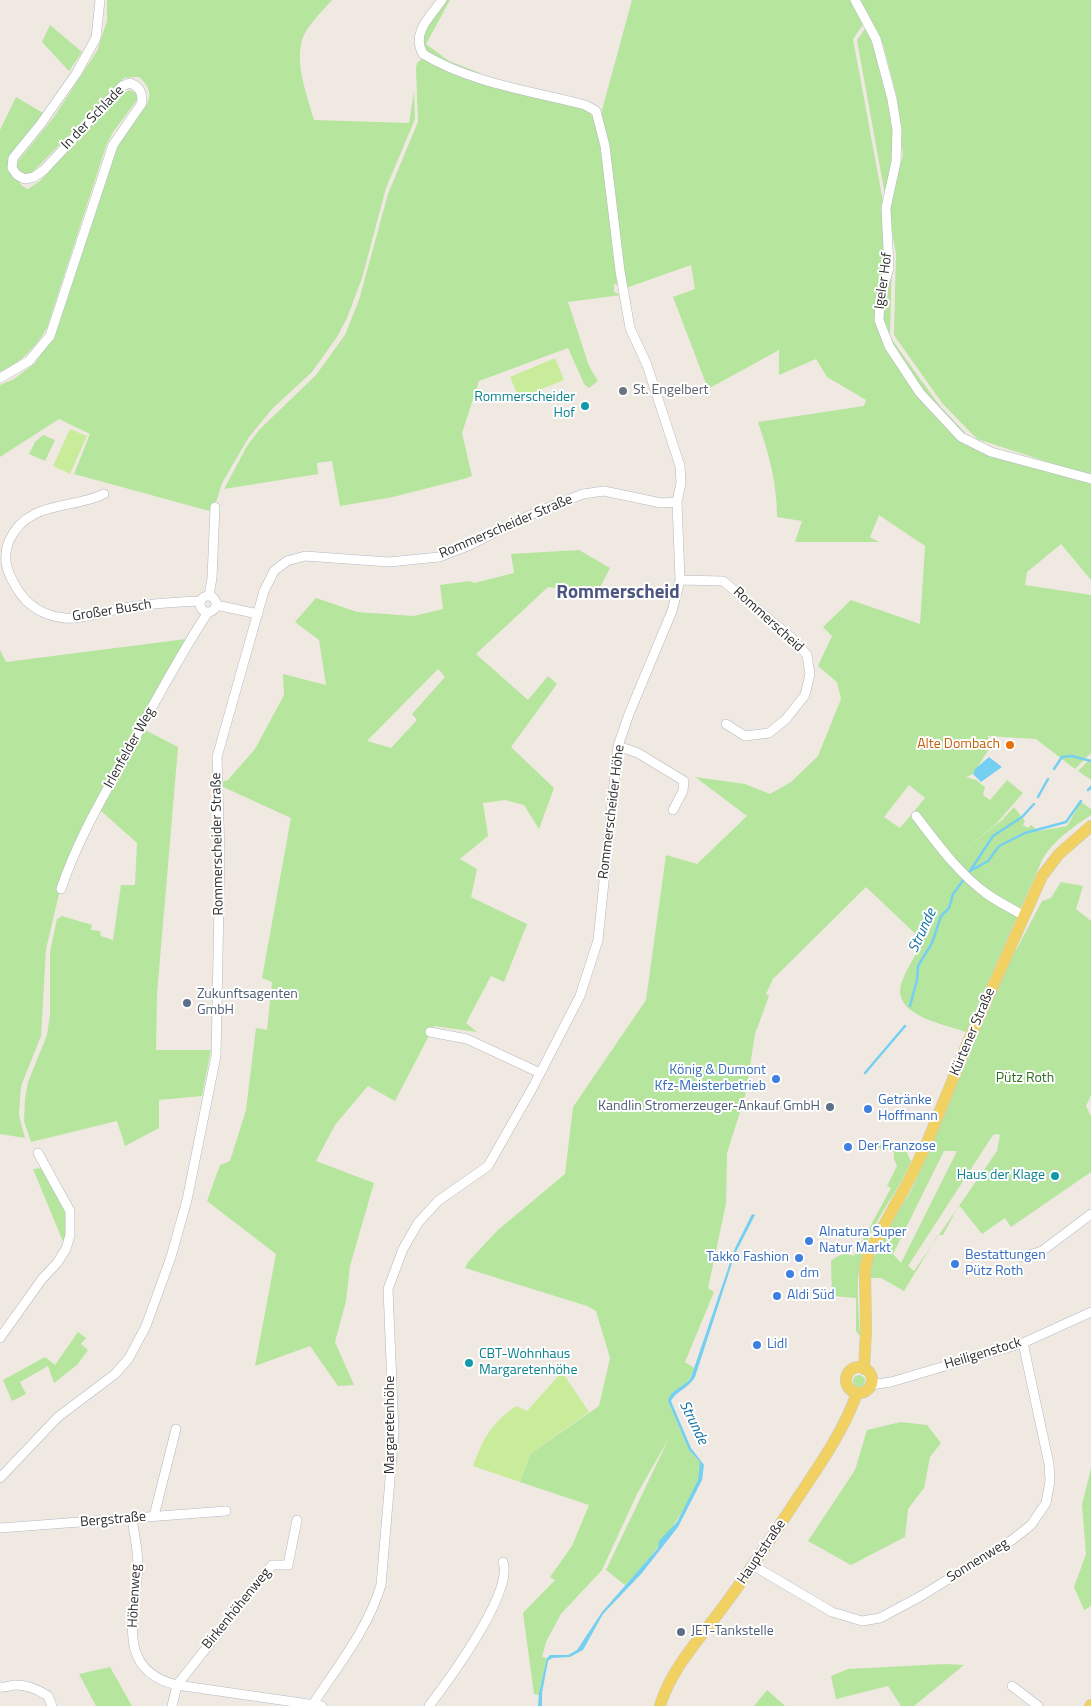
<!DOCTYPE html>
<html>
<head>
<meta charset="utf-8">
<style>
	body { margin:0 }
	canvas { display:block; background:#efe9e1 }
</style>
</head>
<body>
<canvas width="1091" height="1706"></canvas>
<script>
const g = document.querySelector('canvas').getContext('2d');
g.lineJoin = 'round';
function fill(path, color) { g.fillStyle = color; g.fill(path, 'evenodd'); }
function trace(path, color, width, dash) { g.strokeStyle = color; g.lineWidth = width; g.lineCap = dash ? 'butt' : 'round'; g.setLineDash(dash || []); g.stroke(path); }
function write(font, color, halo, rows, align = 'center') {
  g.font = font + ' "Titillium Web",sans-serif'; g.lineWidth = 4; g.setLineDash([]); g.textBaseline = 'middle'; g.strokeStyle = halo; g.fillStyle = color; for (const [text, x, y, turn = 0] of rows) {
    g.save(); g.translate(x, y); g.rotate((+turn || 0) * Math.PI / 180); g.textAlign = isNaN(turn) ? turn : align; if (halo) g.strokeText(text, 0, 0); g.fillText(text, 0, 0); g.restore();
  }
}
fill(new Path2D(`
	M107 0H332C323 10 312 21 305 33 292 57 307 95 314 120L409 123 414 92 415 119 386 188 362 278 347 318 337 337 312 372 272 409 249 437 222 483 213 512 74 474 90 434 59 419 0 457V385L14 379 35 363 56 332 116 151C120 142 125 134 130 127 143 109 161 96 139 77L124 78 32 173 27 176 22 175 16 167 18 161 54 117 97 51 107 21Z
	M446 0H450L426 44 449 61 480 73C460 73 431 62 422 44L425 29Z
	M632 0H852L865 22 853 39 884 207 888 256 877 297 875 318 919 388 880 323 892 255 890 337 939 405 985 454 1091 481V580L1061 544 1027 572 1025 585 1091 595V753L1075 769 1036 739 988 736 989 749 973 774 966 777 976 780 985 787 983 795 990 800 1007 780 1023 793 996 824 959 854 1002 820 1014 807 1025 821 1023 825 1028 828 1031 825 1038 831 1067 826 1081 802 1091 809V815C1073 827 1054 840 1043 858L966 1032C947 1025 900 1017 900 991 900 979 917 953 923 941L866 887 773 979 766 994 769 996 755 1034 745 1097 740 1100 742 1106 727 1153 726 1204 708 1288 714 1292 685 1362 694 1368C687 1391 678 1383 668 1401L689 1450 700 1462C705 1491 646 1566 625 1585L606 1570 669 1438 637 1494 602 1570 561 1614 546 1642 542 1657 547 1658 539 1695 534 1694 523 1613 555 1580 550 1577 572 1546 589 1505 520 1482 530 1454 599 1406 610 1358 596 1311 587 1306 465 1268 468 1262 498 1230 565 1174 573 1107 646 1000 666 855 697 864 747 816 695 777 745 784 770 794 791 782 818 756 841 699 837 682 818 666 832 636 823 627 851 600 920 624 925 546 879 515 870 537 879 542H795L802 521 777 517C777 483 769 454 758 422L864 406 866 400 827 377 816 359 779 375V350L708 389 673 297 695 289 691 265 626 288 602 130V110ZM909 785 925 798 900 828 884 817Z
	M857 0H1091V476L977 439 942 403 894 335 896 254 888 208 903 155 897 98 883 44Z
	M50 25 82 52 69 71 42 42Z
	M867 26C881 47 900 133 896 158 894 170 889 183 885 195L857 40Z
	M422 59 475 79 586 109C598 120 599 133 601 148L620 285 614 284V292L621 295 568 302 589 366 598 381 589 388 584 384 568 348 479 381 462 433 472 476 467 478 393 497 340 506 332 461 317 463 318 474 224 489 247 446 260 429 316 375 345 335 359 300 388 194 418 122 416 68 417 63Z
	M130 90 137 94V100L113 132 106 146 47 328C35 348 22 362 0 372V130L16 97 43 113C27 134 0 177 28 189L40 181 123 93Z
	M43 435 55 440 45 461 29 454 35 442Z
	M579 550 610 568 596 595 548 587 476 654 528 700 548 676 557 684 511 747 554 788 539 829 524 805 505 800 483 803 488 836 460 859 477 869 471 897 527 924 504 982 491 976 466 1023 477 1032 434 1026 395 1101 368 1086 335 1125 316 1161 374 1183 350 1266 346 1301 335 1342 354 1385 338 1386 310 1346 255 1366 276 1254 207 1201 220 1165 230 1161 246 1110 256 1028 267 1030 272 982 262 978 291 818 221 786V782L228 780 255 749 284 695 283 674 326 685 319 640 295 622 316 598 357 612 414 616 443 609 440 585 470 581 474 583 514 573 511 554ZM438 669 445 677 412 714 417 720 391 748 367 741Z
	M186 639 64 873 46 949 41 1036 21 1086 19 1115 25 1138 0 1134V650L6 662Z
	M143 729 178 747 157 994 156 1050H211L202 1096 159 1100V1128L125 1146 117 1121 31 1142 24 1121 25 1099 28 1082 47 1035 50 1015V952L57 919 62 916 92 925 91 930 100 931 101 936 113 940 121 885H135L137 843 100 810Z
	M1091 758V780L1078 771Z
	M1061 882 1083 886 1076 909 1091 921V1095L1086 1106 1091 1116V1172L1011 1227 1005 1218 982 1234 959 1205 943 1235H938L904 1291 881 1278H870L871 1264 881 1240 912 1189 996 988 1042 901 1051 898ZM996 1134 1000 1135 997 1151 914 1271 908 1266 993 1135ZM944 1151H957L901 1263 893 1254Z
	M886 1140 905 1149 911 1161C897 1195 870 1224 861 1260 855 1284 859 1312 860 1336L856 1331V1298L832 1296 831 1261C838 1255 845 1252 854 1256L891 1188 887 1186 897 1166 894 1159V1153L888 1149 882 1151 878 1146 880 1142Z
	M42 1168 60 1197 68 1218 64 1244 33 1169Z
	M78 1332 86 1338 81 1344 88 1350 77 1365 54 1383 48 1366 20 1382 26 1394 12 1401 3 1380 45 1357 55 1365Z
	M853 1381a6 6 0 1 1 12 0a6 6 0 1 1-12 0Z
	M901 1422 927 1425 941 1443 930 1457 924 1488 908 1509 905 1537 851 1565 808 1541 855 1470 867 1430Z
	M1091 1468V1606L1084 1610 1074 1587 1086 1554 1082 1505Z
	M945 1664 964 1665 914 1706H901L888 1686 836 1699 831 1676 848 1669Z
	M110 1667 132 1706H96L79 1674Z
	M767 1690 785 1706H754Z`), '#b6e59e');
fill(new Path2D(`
	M1055 1167 1065 1176 1056 1185 1046 1176Z`), '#c8d9b8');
fill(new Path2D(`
	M555 358 564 380 519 398 510 377Z
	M70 429 87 436 70 474 53 466Z
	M562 1372 589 1412 530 1454 520 1482 473 1466C484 1437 490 1425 516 1406L527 1411Z`), '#c9ec9a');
fill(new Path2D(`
	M989 757 1002 767 981 782 973 774 975 769Z
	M752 1214 755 1215 735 1254 695 1377C689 1388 676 1391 671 1401L691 1448 704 1465 702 1480 678 1527 642 1573 603 1614 583 1650 570 1657 552 1658 548 1661 542 1693V1706H538L539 1693 547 1658 550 1655H568L577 1650 602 1612 658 1548 659 1541 677 1522 698 1480 700 1462 689 1450 668 1401C671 1388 685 1388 691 1377L735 1248Z`), '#75cff0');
trace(new Path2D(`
	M1054 769 1062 757 1072 756 1091 761
	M1088 790 1091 787
	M1038 797 1048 779
	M970 871 993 836 1022 817 1034 804
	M910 1006 917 980 918 966 932 943 941 916 949 908 953 894 970 871 988 861 999 846 1025 833 1066 822 1081 801
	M865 1073 905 1026`), '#75cff0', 2.5);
const minor = new Path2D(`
	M855 0 876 39 892 99 897 130 896 162 886 208 889 268 880 299 879 320 889 346 920 393 961 437 991 452 1091 479
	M0 378 29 361 50 336 113 145 142 103C142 92 140 87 130 83L122 86 44 170 34 177 25 179 17 175 12 168 13 158 40 125 76 74 96 38 100 0
	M104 494C71 510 27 500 9 541 2 558 7 572 16 587 27 606 43 616 65 618 81 620 108 610 125 608 150 603 175 602 201 601
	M680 580 723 581 791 637 807 655 810 674 805 695 786 719 769 733 745 736 726 724
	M209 596 212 578 215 507
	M200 604a8 8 0 1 1 16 0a8 8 0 1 1-16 0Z
	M216 605 258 614
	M618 746 638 753 684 781 683 791 673 810
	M916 816C937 843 958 873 987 894 998 902 1011 908 1024 916
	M61 889C77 841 102 799 126 755 152 707 178 658 208 612
	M430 1032 467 1039 540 1073
	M1022 1257 1042 1251 1091 1214
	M0 1338 42 1279 57 1263 66 1249 70 1235V1211L38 1153
	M871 1385 891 1382 1023 1343 1091 1312
	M0 1478 58 1417 115 1374 129 1358 146 1326 171 1257 187 1200 216 1056 220 855 217 757 264 591 274 571 287 561 305 556 389 562 439 557 470 545 530 515 583 494 604 491 661 503 677 502
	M154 1516 176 1429
	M132 1518C134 1533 138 1550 138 1565 137 1610 112 1670 177 1685L322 1706
	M0 1528 226 1511
	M754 1566 832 1612 862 1621 880 1618 921 1596 1012 1540 1031 1525 1046 1503 1050 1481 1049 1464 1023 1343
	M1012 1686 1038 1706
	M0 1687C6 1688 10 1685 16 1685 28 1685 39 1690 48 1696L52 1706
	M313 1704C338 1666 368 1629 381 1585L394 1432 388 1289 403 1249 418 1223 438 1201 488 1166 533 1087 580 996 598 940 618 746 629 714 672 611 680 580 677 502 681 483 680 466 647 365 630 328 620 271 605 146 596 111 585 105C531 91 471 83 423 54 411 33 430 17 442 0
	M172 1706 177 1685 272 1565H288L297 1520
	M429 1706C448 1681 514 1592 503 1562`);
const major = new Path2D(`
	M846 1380a13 13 0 1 1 26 0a13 13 0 1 1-26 0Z
	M864 1369 866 1332 865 1269 869 1252 908 1182 926 1145 968 1042 1042 876 1059 854 1091 826
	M660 1706C671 1668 703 1635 726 1603 752 1568 775 1532 799 1496 821 1463 844 1430 857 1393
	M1090 1706 1091 1705`);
trace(minor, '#b4b7c1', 10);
trace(major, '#c9c9c9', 12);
trace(minor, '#fff', 9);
trace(major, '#f2d163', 11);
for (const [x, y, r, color] of [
	[623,391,5,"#6b7280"],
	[585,406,5,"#0f9aa8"],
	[1010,745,5,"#e8710a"],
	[187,1003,5,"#5c6f8a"],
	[776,1079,5,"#3f7fe0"],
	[830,1107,5,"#5c6f8a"],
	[868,1109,5,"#3f7fe0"],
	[848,1147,5,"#3f7fe0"],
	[1055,1176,5,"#0f9aa8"],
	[809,1241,5,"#3f7fe0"],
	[799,1258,5,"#3f7fe0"],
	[955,1264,5,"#3f7fe0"],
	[790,1274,5,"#3f7fe0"],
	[777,1296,5,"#3f7fe0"],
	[757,1345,5,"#3f7fe0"],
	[469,1363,5,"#0f9aa8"],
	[681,1632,5,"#5c6f8a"]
]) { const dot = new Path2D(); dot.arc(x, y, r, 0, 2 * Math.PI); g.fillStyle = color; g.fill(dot); trace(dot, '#fff', 2); }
write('14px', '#2e2e2e', '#fff', [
	["In der Schlade",93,118,-46],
	["Igeler Hof",884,281,-82],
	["Rommerscheider Straße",506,527,-23],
	["Großer Busch",112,611,-9],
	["Rommerscheid",768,620,42],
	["Irlenfelder Weg",130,748,-61],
	["Rommerscheider Höhe",612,812,-83],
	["Rommerscheider Straße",218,844,-91],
	["Kürtener Straße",973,1032,-67],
	["Heiligenstock",983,1354,-17],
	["Margaretenhöhe",391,1425,-90],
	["Bergstraße",113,1520,-5],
	["Hauptstraße",762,1552,-56],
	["Sonnenweg",978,1561,-32],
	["Höhenweg",135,1596,-87],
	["Birkenhöhenweg",237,1609,-51]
]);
write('14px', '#5b616d', '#fff', [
	["St. Engelbert",633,391]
], 'left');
write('14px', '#0d838f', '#fff', [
	["Rommerscheider",575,398],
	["Hof",575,414],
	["Haus der Klage",1045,1176],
	["CBT-Wohnhaus",479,1355,"left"],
	["Margaretenhöhe",479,1371,"left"]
], 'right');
write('14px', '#c56008', '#fff', [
	["Alte Dombach",1000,745]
], 'right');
write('14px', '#4e5e75', '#fff', [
	["Zukunftsagenten",197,995],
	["GmbH",197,1011],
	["Kandlin Stromerzeuger-Ankauf GmbH",820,1107,"right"],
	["JET-Tankstelle",691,1632]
], 'left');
write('14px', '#366cbe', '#fff', [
	["König & Dumont",766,1071,"right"],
	["Kfz-Meisterbetrieb",766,1087,"right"],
	["Getränke",878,1101],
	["Hoffmann",878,1117],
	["Der Franzose",858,1147],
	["Alnatura Super",819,1233],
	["Natur Markt",819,1249],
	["Bestattungen",965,1256],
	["Pütz Roth",965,1272],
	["Takko Fashion",789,1258,"right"],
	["dm",800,1274],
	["Aldi Süd",787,1296],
	["Lidl",767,1345]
], 'left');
write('14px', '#2c6e1b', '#fff', [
	["Pütz Roth",1025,1079]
]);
write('italic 15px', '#0d6fa3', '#fff', [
	["Strunde",923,931,-65],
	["Strunde",693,1423,64]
]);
write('bold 19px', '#4d5680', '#fff', [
	["Rommerscheid",618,593]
]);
</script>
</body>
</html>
